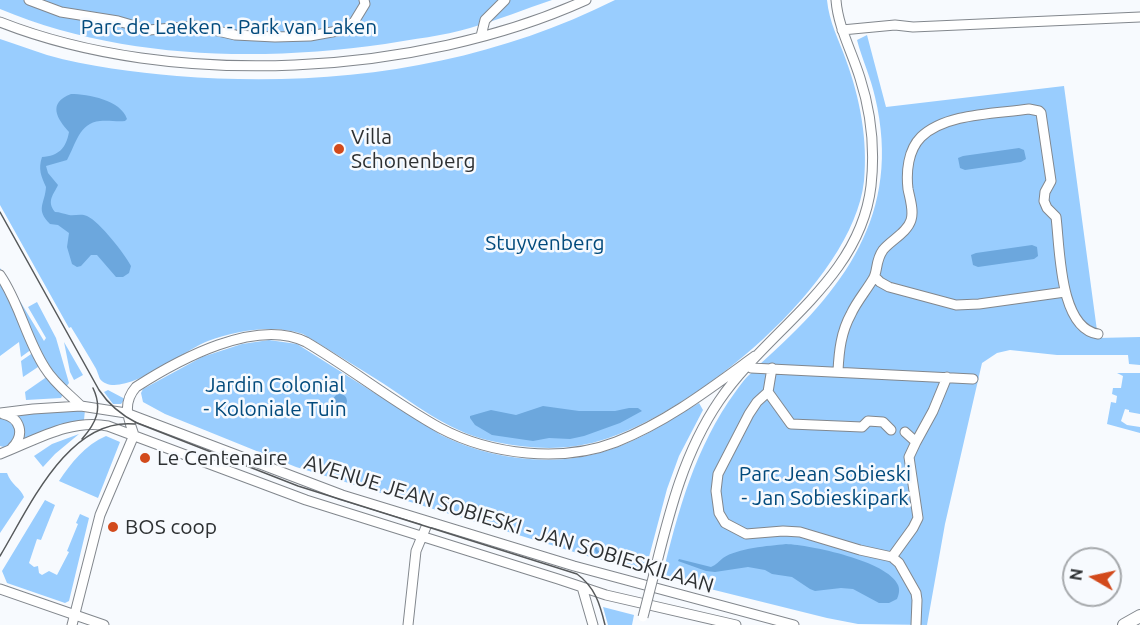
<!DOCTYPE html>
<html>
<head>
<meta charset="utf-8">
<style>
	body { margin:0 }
	#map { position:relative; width:1140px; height:625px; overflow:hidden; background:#f7fafe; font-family:Ubuntu,sans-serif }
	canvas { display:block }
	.north { position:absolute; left:1062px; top:547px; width:60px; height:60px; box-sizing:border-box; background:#f7fafe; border:2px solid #a6a9ac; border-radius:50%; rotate:279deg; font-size:16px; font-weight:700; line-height:24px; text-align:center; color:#2d3032 }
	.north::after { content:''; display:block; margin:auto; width:21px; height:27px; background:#d24a1c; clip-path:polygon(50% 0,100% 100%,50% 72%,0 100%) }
</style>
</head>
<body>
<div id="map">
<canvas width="1140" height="625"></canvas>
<div class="north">N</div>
</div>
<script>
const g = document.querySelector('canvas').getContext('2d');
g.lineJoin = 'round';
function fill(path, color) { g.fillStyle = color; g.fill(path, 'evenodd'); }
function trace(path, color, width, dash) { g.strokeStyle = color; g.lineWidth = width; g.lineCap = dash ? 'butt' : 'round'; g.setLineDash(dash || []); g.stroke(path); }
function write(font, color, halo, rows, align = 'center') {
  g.font = font + ' Ubuntu,sans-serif'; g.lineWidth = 5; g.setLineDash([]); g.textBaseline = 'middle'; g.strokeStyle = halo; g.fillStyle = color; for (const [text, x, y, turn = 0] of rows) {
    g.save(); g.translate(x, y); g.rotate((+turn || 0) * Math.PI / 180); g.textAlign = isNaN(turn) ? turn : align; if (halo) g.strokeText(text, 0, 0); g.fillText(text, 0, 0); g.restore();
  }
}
fill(new Path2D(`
	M0 0H552C525 9 498 20 470 28 443 36 413 39 385 44 258 62 119 59 0 9Z
	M615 0H827C829 22 839 40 846 60 860 98 868 140 864 181 853 283 694 414 599 441 566 451 529 449 496 442 453 434 420 408 384 384 357 367 330 350 303 334 273 324 237 330 208 341 187 348 119 403 100 379 99 377 97 370 95 367 87 353 79 340 71 327L69 328 0 205V39C16 44 31 50 47 55 89 67 134 72 177 76 329 88 479 68 615 0Z
	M867 35 886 107 1064 86 1098 338 1140 337V365L1129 364 1128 355H1057L1010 350 997 353 982 363 945 524 927 625 858 624 827 618 662 577C678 511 695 447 736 391 743 382 748 372 759 370L760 364C843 291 903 214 875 97 871 78 862 59 857 40Z
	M0 268 44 341 46 338 28 307 37 302 56 338 69 383 66 387 46 365 0 272Z
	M0 279 32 349 21 357 19 342 0 356Z
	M269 340 297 344 441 435C491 460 555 468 609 450 641 440 670 420 699 403L703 410 679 456 667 489 645 572 587 556 296 467 165 414 143 402 141 393 143 389 202 357 242 344Z
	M64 342 83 375 74 380 70 372Z
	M34 352 41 365 23 377 21 361Z
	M1117 373H1140V414L1129 412V410L1125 409 1121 421 1127 425 1140 427V433L1107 424 1111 402 1116 403 1117 396 1112 394 1113 388H1121L1123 376Z
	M48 376 64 392 61 398 26 400 25 392Z
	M108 390 125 399 121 404H113L104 392Z
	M72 410H85L84 420 23 440 24 433 17 414Z
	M0 418C12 418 15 426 17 436L7 448 0 446Z
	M79 434 55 454 43 467 34 456 52 444Z
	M106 436 120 442 98 498 59 481C71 463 85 445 106 436Z
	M0 473H7C11 485 21 488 24 497L0 533Z
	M45 500 55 505 41 540 37 539 29 563 34 567 38 566 39 573 42 575 49 571 57 575 69 552 67 551 78 524 76 523 80 514 89 518 69 601 65 603 7 583 2 571Z
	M603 607 634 615 632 625H608Z`), '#99cdfe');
fill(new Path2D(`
	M71 94C88 94 121 100 127 119L125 121C117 122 109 120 100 121 79 123 76 144 67 160L46 166 48 173 58 185C54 194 46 201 55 212 60 212 64 214 69 215 75 216 81 213 87 216 100 222 124 253 131 266L129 273 123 277H116L97 255H91L81 266 77 267 72 264 67 247 69 233 58 225 50 224C35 209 45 204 46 187 41 176 38 169 42 157 59 156 66 148 69 132 57 119 47 103 71 94Z
	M1019 148 1024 150 1026 159 1021 162 965 170 960 168 958 158 963 156Z
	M1032 245 1037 247 1038 256 1034 259 978 267 973 265 971 255 976 253Z
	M333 401a7 7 0 1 1 14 0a7 7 0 1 1-14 0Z
	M543 406 579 411H615L629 408H638L642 411 620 423 584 436 570 439 549 438 533 441 492 435 475 425 470 418V416L491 410 516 415Z
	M786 544C810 545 888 561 898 585 900 590 899 594 897 599L889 603H879L853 589 841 588 815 591 810 589 792 577 772 574 765 570 748 567 715 572 706 571 678 561 679 559 711 567C716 565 719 561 723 558 738 548 768 546 786 544Z`), '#6ca7dd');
trace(new Path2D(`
	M595 547 597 552 623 555`), '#6ca7dd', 3);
const minor = new Path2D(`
	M29 0 61 12 118 21 149 30 196 26 235 35 275 37 310 36 343 30 354 22 365 4 364 0
	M0 22C173 90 418 76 586 0
	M842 30 895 25 913 27 1140 17
	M481 36 485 20 505 0
	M0 275C20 304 26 339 45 368 54 383 69 394 81 406
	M875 277 880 282 889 287 956 305 979 304 1065 292
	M751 368 973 379
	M772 368 768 392 757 402 749 414 718 474 716 491 719 513 725 523 746 534 783 531 800 532 860 550 892 557 899 563 916 593 917 600 916 625
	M838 371C839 351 841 332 851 314 857 301 866 291 873 279 878 272 875 261 883 250 891 240 907 233 911 220 914 211 910 199 908 189 906 172 908 150 921 137 946 113 995 114 1029 109L1039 111 1041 113 1051 181 1045 192 1044 201 1047 208 1056 217C1060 248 1059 328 1098 334
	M768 392 791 424 862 427 868 421 883 422 891 430
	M0 413 33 409 81 406 126 413 342 495 574 566 794 625
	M3 414C21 418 25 435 12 448
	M134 435C128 418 122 403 136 387 178 360 256 317 306 342 352 369 393 402 440 428 491 455 562 463 616 442 667 422 711 388 755 356
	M916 442 933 411 947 377
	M0 454C34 441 71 418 108 426L306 500 558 579 606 595 736 625
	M892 557 913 528 918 518 909 457 916 442 905 432
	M654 574C669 514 683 454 719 401 768 329 860 280 871 186 875 150 871 112 860 78 852 52 838 27 836 0
	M582 587 593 625
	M0 589 104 625
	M72 625 100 515 134 435
	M408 625 416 551 428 522`);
const major = new Path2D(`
	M1124 625 1140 616`);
trace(minor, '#82878d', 11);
trace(major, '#82878d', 14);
trace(minor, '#fff', 9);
trace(major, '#fff', 12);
trace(new Path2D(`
	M0 212 99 390C109 405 121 415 137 423L298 486 577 574C595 587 600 604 605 625
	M82 439C96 423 103 409 93 388
	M0 556C29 508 68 417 135 424`), '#56595b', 1.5);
const minorBridge = new Path2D(`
	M643 617 654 574`);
trace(minorBridge, '#82878d', 11, []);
trace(minorBridge, '#fff', 9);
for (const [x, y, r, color] of [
	[339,149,6,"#d24a1c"],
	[145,458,6,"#d24a1c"],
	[113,527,6,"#d24a1c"]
]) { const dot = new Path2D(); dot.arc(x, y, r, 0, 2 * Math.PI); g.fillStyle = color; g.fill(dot); trace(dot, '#f7fafe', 2); }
write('21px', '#024a7c', '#f7fafe', [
	["Parc de Laeken - Park van Laken",229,27],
	["Stuyvenberg",545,243],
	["Jardin Colonial",275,385],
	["- Koloniale Tuin",275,409],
	["Parc Jean Sobieski",825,474],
	["- Jan Sobieskipark",825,498]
]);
write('21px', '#2d3032', '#f7fafe', [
	["Villa",351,137],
	["Schonenberg",351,161],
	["Le Centenaire",157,458],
	["BOS coop",125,527]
], 'left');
write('21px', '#2d3032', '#f7fafe', [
	["AVENUE JEAN SOBIESKI - JAN SOBIESKILAAN",509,524,17]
]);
</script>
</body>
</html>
